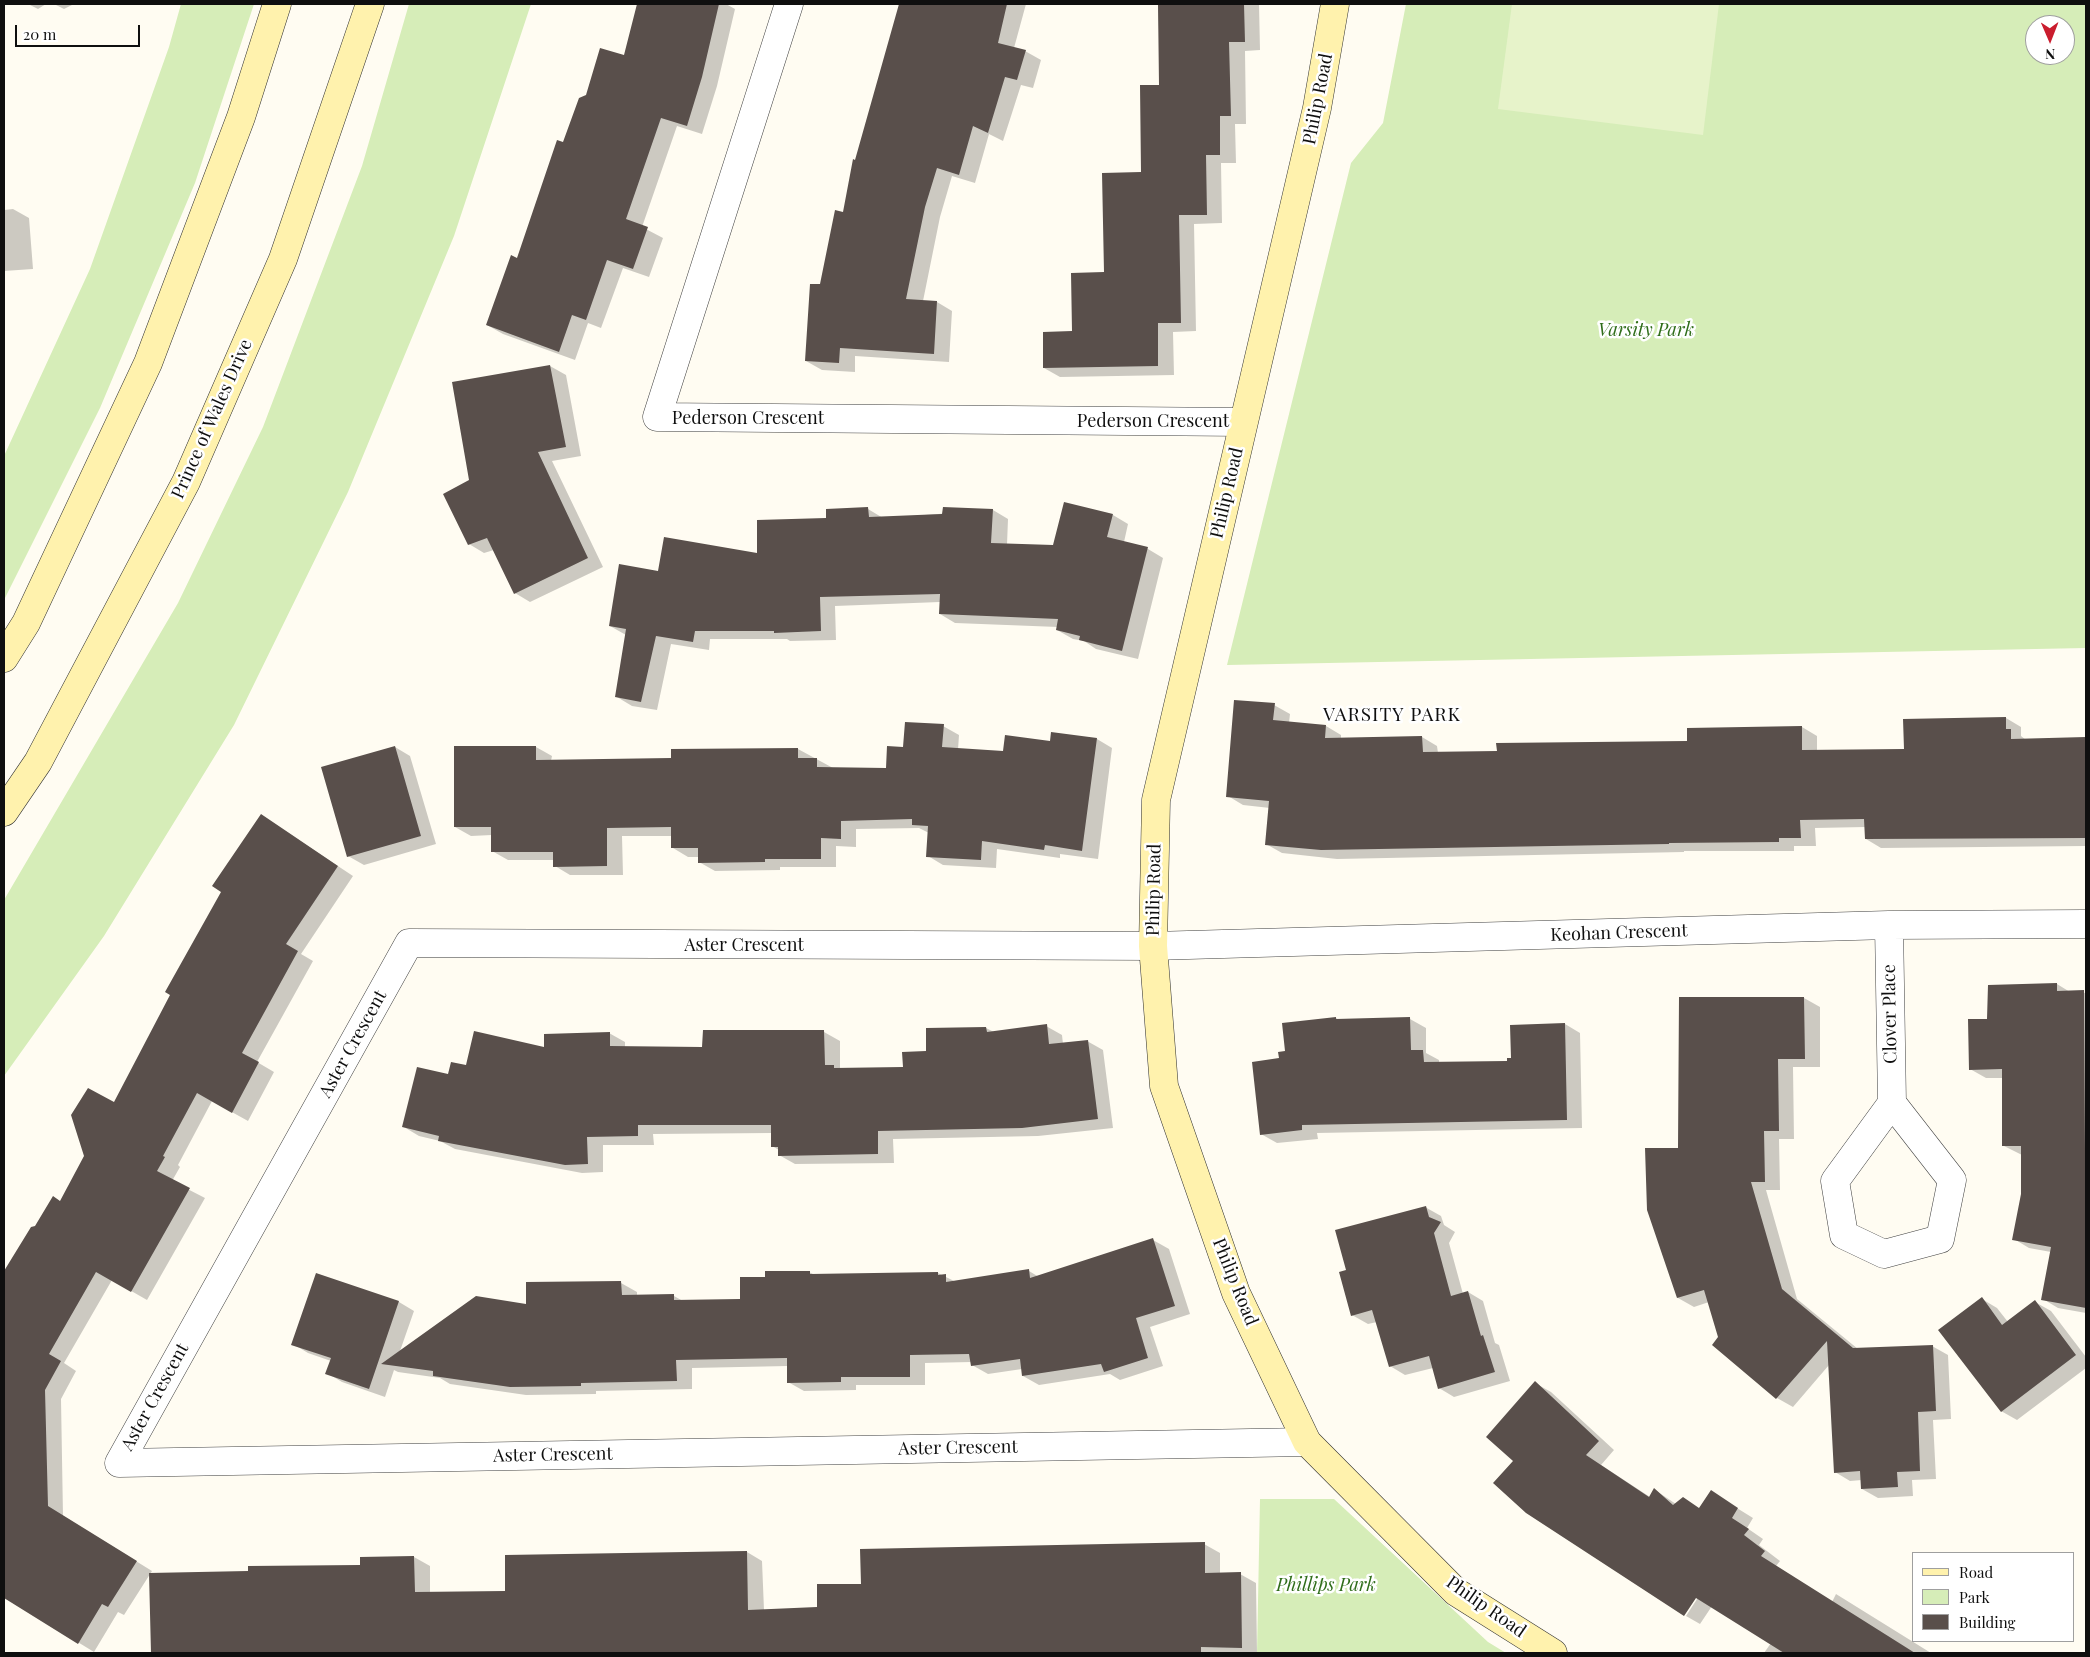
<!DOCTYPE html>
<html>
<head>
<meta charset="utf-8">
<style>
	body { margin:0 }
	#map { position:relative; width:2090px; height:1657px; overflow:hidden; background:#fffcf2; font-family:"Playfair Display",serif }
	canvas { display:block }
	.frame { position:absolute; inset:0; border:5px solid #0f0f0f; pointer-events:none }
	.legend { position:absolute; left:1912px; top:1552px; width:162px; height:90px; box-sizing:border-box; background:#fff; border:1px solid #9f9f9f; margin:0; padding:6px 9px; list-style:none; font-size:15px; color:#0f0f0f }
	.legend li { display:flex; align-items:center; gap:10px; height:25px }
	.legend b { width:25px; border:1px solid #9f9f9f }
	.north { position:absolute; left:2025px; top:15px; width:50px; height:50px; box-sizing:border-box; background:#fff; border:1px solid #9f9f9f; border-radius:50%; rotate:179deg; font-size:14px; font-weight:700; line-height:20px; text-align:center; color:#0f0f0f }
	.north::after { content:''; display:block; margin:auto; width:18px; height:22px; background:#ca1d2e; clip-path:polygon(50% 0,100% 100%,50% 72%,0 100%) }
	.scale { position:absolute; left:15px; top:25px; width:125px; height:22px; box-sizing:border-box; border:2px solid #0f0f0f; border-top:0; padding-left:6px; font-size:15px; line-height:18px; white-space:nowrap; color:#0f0f0f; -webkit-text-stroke:4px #fff; paint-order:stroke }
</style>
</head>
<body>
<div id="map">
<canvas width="2090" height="1657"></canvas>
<div class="frame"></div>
<ul class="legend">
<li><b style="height:6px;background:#fff2ad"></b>Road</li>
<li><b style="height:14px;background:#d6edb8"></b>Park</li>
<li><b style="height:14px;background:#594f4b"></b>Building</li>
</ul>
<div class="north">N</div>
<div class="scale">20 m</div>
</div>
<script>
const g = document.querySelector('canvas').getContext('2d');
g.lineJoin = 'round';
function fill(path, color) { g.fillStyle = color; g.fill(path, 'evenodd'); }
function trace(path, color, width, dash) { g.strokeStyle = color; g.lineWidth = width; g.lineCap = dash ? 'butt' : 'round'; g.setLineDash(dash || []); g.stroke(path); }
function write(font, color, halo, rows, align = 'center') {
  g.font = font + ' "Playfair Display",serif'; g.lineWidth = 5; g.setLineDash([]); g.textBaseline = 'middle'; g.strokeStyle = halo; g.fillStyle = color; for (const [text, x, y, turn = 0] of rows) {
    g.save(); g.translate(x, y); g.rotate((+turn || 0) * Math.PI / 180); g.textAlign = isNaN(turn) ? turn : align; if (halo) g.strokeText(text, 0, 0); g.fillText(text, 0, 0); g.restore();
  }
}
fill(new Path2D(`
	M181 4H254L195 183 100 408 4 600V456L90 269 169 47Z
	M409 4H531L454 236 348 492 234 725 104 936 4 1076V900L178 603 263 427 362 166Z
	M1406 4H2086V648L1227 665 1351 163 1383 123ZM2035 25H2065V55H2035Z
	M1260 1499H1334L1488 1642 1506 1653H1257Z`), '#d6edb8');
fill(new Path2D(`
	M1512 4H1719L1703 135 1498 109Z`), '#e7f3ca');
fill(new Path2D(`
	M28 4H46L38 9Z
	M54 4H74L64 9Z
	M639 4H726L735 9 717 86 702 134 677 126 642 227 663 238 649 277 623 268 601 328 588 323 575 360 503 334 487 325 517 259 563 143 587 96 625 57Z
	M901 4H1026L1014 48 1025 51 1041 60 1033 88 1021 85 1003 141 989 134 975 183 952 176 940 217 923 301 937 302 952 311 949 362 855 356V372L822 370 806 361 821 286 844 214 856 161Z
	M1158 4H1259L1260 50 1245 51 1246 124H1235L1236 163H1221L1222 223 1194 224 1196 331 1173 332 1174 375 1060 377 1044 368 1074 332 1105 273 1142 174 1161 86Z
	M13 209 29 218 33 269 4 271V210Z
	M550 366 566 375 581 456 552 461 603 567 530 602 515 593 494 550 484 553 469 544 471 481Z
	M868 509 883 518 993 510 1008 519 1007 545 1054 547 1113 515 1128 524 1124 542 1148 549 1163 558 1138 659 1096 649 1084 641 1073 639 1057 630 1058 627 955 623 940 614V602L835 606 836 640 790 641 787 639H710L709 650 671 644 657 710 632 706 617 697 626 635 610 626 659 572 758 554 828 520Z
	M1274 705 1290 714 1289 723 1326 726 1341 735V739L1422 737 1437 746 1438 753 1498 752 1688 742 1802 727 1817 736V751L1906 750 2006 718 2021 727V736L2026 740 2086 738V846L1881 848 1866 839V827L1815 828 1816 846H1794V851H1684V852L1337 859 1282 853 1266 844 1270 808 1243 805 1228 796Z
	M943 726 959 735 958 750 1004 752 1051 742 1097 739 1112 748 1098 859 1060 854V858L997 849 996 868 943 865 928 856 929 833 919 828 856 829V847L836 846V867H780V870L715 871 699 862V857H688L673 848V836H622L623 875H570L555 866V860H508L492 851V835L471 836 455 827 536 747 552 756 551 761 672 760 798 749 833 768 887 769 904 749Z
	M395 747 410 756 436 844 364 865 348 856Z
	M276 825 353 876 301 954 313 961 257 1062 274 1072 248 1121 212 1101 178 1165 180 1167 172 1181 205 1198 147 1300 112 1280 64 1363 76 1371 61 1399 63 1516 152 1571 124 1615 118 1612 94 1652 4 1597V1550L16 1531H4V1273L31 1228H36L61 1202 115 1103Z
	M2057 984 2070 992 2086 993V1313L2058 1308 2043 1299 2051 1252 2029 1248 2014 1239 2022 1194V1155L2004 1146 2003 1078H1986L1970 1069 1989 1020Z
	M1804 998 1820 1007V1067H1793L1794 1139H1779L1780 1190H1766L1797 1299 1858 1349 1932 1346 1948 1355 1951 1419 1933 1420 1936 1479 1912 1480 1913 1496 1878 1498 1862 1489V1480L1850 1481 1835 1472 1829 1365 1793 1407 1777 1398 1714 1345 1720 1338 1709 1302 1694 1307 1678 1298 1681 999Z
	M1336 1018 1339 1020 1410 1019 1426 1028V1053L1439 1060V1063L1508 1062 1565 1024 1580 1033 1582 1128 1317 1133 1318 1139 1277 1143 1261 1134 1280 1060 1287 1052Z
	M1046 1026 1062 1035 1063 1044 1087 1041 1103 1050 1113 1128 1038 1136 893 1139 894 1163 795 1164 779 1155V1150L772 1146V1133L653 1134 654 1145H603V1172L582 1173 455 1149 440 1141 419 1136 404 1127 449 1076 467 1066 609 1033 625 1042V1048H704L824 1032 840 1041V1069L904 1068 927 1053 986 1028 994 1032Z
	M1425 1207 1441 1216 1444 1225 1455 1232 1449 1243 1463 1294 1468 1292 1483 1301 1495 1343 1499 1345 1510 1381 1454 1397 1439 1388 1433 1368 1405 1375 1390 1366 1377 1322 1368 1324 1352 1315 1348 1271Z
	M1153 1240 1169 1249 1190 1314 1150 1327 1163 1366 1120 1380 1110 1374 1039 1385 1023 1376 1022 1369 988 1374 972 1365V1362L925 1363V1385H856V1390L804 1391 788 1382V1366L692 1368V1389L596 1391V1394L526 1395 450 1384 440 1378 398 1372 394 1370 385 1397 342 1382 327 1373 331 1361 308 1353 293 1344 317 1275 399 1302 414 1311 400 1351 527 1305 621 1283 637 1292V1296H674L683 1301 741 1300 767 1278 809 1272 815 1275 938 1273 956 1282 1029 1271 1039 1277Z
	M1982 1299 1997 1308 2008 1322 2035 1302 2051 1311 2086 1357V1368L2017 1420 2001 1411Z
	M1535 1383 1551 1392 1614 1450 1601 1465 1650 1497 1655 1490 1676 1504 1700 1509 1711 1492 1753 1518 1747 1528 1763 1539 1759 1545 1780 1561 1776 1566 1832 1602 1836 1594 1931 1653H1764L1771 1643 1712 1606 1700 1624 1686 1616 1701 1593 1515 1461Z
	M1204 1544 1220 1553V1574H1240L1256 1583 1257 1653H152L151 1574 249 1572 362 1566V1558L414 1557 430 1566V1593L507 1592 747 1552 762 1561 764 1610 818 1608 862 1585Z`), '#0003');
fill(new Path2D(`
	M637 4H719L702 77 687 126 661 118 626 219 648 227 633 269 607 260 586 320 572 315 559 352 486 325 511 255 517 258 557 140 563 142 579 98 586 95 600 48 624 55Z
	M899 4H1007L998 43 1026 50 1017 80 1005 77 988 133 973 126 959 175 937 168 925 207 906 299 937 301 934 354 840 348 839 363 805 361 810 284H820L835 210 843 212 853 159 855 160Z
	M1158 4H1244L1245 42H1229L1231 116H1220V155H1206L1207 215H1179L1181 323H1158V366L1043 368V332L1072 331 1071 273 1104 272 1102 173 1141 172 1140 85H1159Z
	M550 365 566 447 538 452 588 558 514 594 487 538 468 545 443 494 469 480 452 382Z
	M1064 502 1113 514 1107 537 1148 547 1122 651 1079 640 1080 636 1056 630 1058 619 939 614 940 594 820 597 821 631 774 633V631H695L693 642 656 636 641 702 615 697 626 629 609 626 619 564 658 571 664 537 757 553V520L826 518V509L868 507 869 517 942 514 943 507 993 509 991 543 1053 545Z
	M1234 700 1275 703 1273 720 1326 725 1325 738 1422 736 1423 752 1497 751 1496 743 1687 741V728L1802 726V750L1904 749 1903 719 2006 717V729H2011V739L2086 737V838L1865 839 1864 819 1800 820 1801 838H1779V842L1669 843V844L1321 850 1265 845 1269 801 1226 797Z
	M905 722 944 724 942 747 1003 751 1005 735 1050 741 1051 732 1097 738 1082 851 1045 845 1044 850 982 841 981 860 926 857 928 826 912 825V819L841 821V839L821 838V859H765V862L698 863V848H671V827L607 828V866L553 867V852H491V827H454V746H536V760L671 758V749L798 748V758H817V767L886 768 887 746 903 747Z
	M395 746 421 836 347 857 321 767Z
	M261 814 338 866 286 944 298 951 242 1053 259 1062 232 1113 197 1093 163 1156 165 1157 157 1171 190 1188 131 1292 96 1272 49 1354 61 1361 45 1390 48 1506 137 1561 108 1607 102 1604 78 1644 4 1598V1271L31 1227 35 1226 53 1196 60 1201 84 1156 71 1115 88 1088 114 1102 170 995 165 992 221 892 212 886Z
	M2057 983V991L2084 990 2086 1308 2041 1300 2051 1247 2012 1240 2021 1194V1146H2002V1069L1969 1070 1968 1019H1987L1988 985Z
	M1679 997H1804L1805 1059H1778L1779 1131H1764L1765 1182H1751L1782 1289 1853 1348 1933 1345 1936 1411 1918 1412 1920 1471 1897 1472 1898 1487 1861 1489 1860 1471 1834 1473 1827 1341 1776 1399 1712 1345 1718 1337 1704 1290 1677 1298 1647 1210 1645 1148H1678Z
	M1336 1017V1019L1410 1017 1411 1050H1423L1424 1062 1507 1061V1058H1511L1510 1025 1565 1023 1567 1120 1302 1125V1130L1260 1135 1252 1062 1279 1058 1278 1052 1285 1051 1282 1023Z
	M1047 1024 1049 1044 1088 1040 1098 1119 1022 1128 878 1131V1154L778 1156V1147H771V1125H638V1136L587 1137 588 1164 565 1165 438 1141 439 1136 402 1127 417 1067 448 1074 451 1062 466 1065 474 1031 544 1047V1034L610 1032V1046L702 1047 703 1030H824L825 1065H834V1068L903 1067 902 1052 926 1051V1028L986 1027 987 1032Z
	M1426 1206 1429 1217 1441 1222 1434 1233 1451 1296 1468 1291 1481 1336 1483 1335 1495 1372 1438 1389 1429 1356 1389 1367 1372 1310 1351 1316 1339 1272 1346 1270 1335 1230Z
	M1153 1238 1175 1306 1136 1318 1148 1358 1104 1372 1101 1364 1022 1376 1020 1359 971 1366 969 1354 910 1355V1377H841V1382L787 1383V1358L676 1360 677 1381 581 1383V1386L510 1387 433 1376V1371L381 1364 476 1296 526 1304V1282L621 1281 622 1295 674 1294V1300L740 1299V1277H765V1271H810V1274L938 1272V1275L946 1274V1282L1029 1269 1030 1278Z
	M316 1273 399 1301 369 1389 325 1374 331 1358 291 1345Z
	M1982 1297 2002 1325 2035 1300 2076 1355 2001 1412 1938 1330Z
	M1535 1381 1599 1441 1586 1455 1649 1497 1654 1488 1673 1505 1683 1497 1699 1508 1711 1490 1738 1508 1732 1518 1749 1529 1744 1535 1765 1551 1761 1556 1915 1653H1784L1696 1598 1684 1616 1526 1513 1493 1483 1513 1461 1486 1437Z
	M1205 1542V1573L1241 1572 1242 1648 1201 1647V1653L958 1652 916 1653H151L149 1573 248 1571V1566L360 1565V1557L414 1556 415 1592 505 1591V1555L747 1551 748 1610 817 1607V1584H861L860 1549Z`), '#594f4b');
const street = new Path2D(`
	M789 4 657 417 1243 422
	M1889 925 1892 1103 1952 1180 1940 1239 1884 1254 1844 1235 1835 1181 1892 1103
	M1307 1442 119 1463 409 943 1153 946 1889 925 2086 924`);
const secondary = new Path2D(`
	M1335 4 1317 108 1156 800 1153 946 1164 1086 1236 1293 1307 1442 1456 1592 1553 1653
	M4 658 26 623 148 363 241 117 277 4
	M4 812 38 762 186 482 283 259 370 4`);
trace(street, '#424242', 29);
trace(secondary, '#313131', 29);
trace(street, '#fff', 28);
trace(secondary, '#fff2ad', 28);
write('18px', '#0f0f0f', '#fff', [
	["Philip Road",1318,99,-79],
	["Pederson Crescent",748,418],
	["Prince of Wales Drive",212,419,-66],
	["Pederson Crescent",1153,421],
	["Philip Road",1227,493,-77],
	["Philip Road",1154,890,-89],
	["Keohan Crescent",1619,933,-2],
	["Aster Crescent",744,945],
	["Clover Place",1890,1014,-91],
	["Aster Crescent",353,1044,-61],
	["Philip Road",1235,1282,68],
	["Aster Crescent",155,1397,-61],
	["Aster Crescent",958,1448,-1],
	["Aster Crescent",553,1455,-1],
	["Philip Road",1486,1607,35]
]);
write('italic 18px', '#2f6d1a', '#fff', [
	["Varsity Park",1646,330],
	["Phillips Park",1326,1585]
]);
g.letterSpacing = '1px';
write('19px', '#0f0f0f', '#fff', [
	["VARSITY PARK",1392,715]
]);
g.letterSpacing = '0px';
</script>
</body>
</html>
